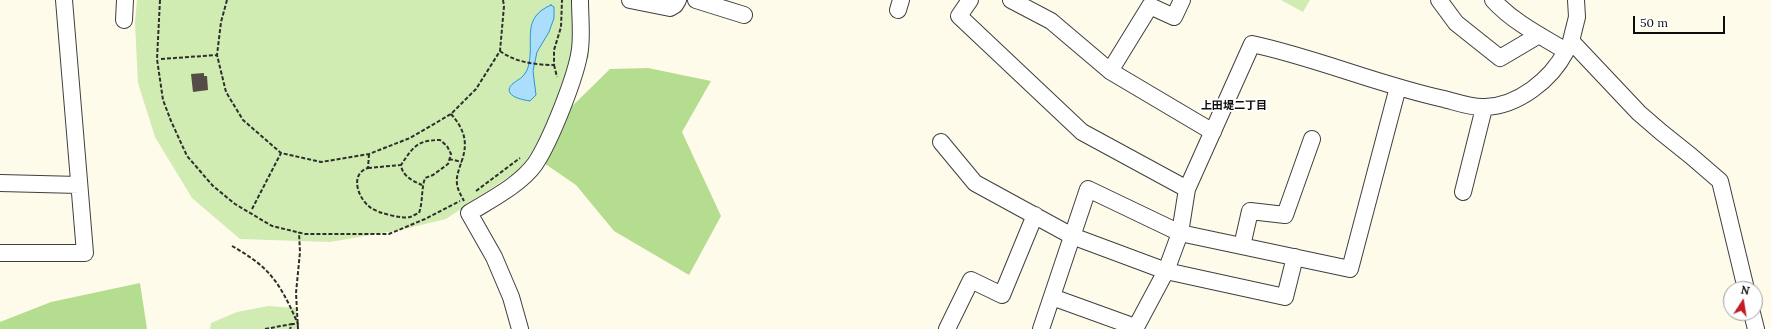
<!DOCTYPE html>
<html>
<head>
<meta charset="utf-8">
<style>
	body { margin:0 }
	#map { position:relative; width:1771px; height:329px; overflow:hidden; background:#fffbea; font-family:Lora,serif }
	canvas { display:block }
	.north { position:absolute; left:1723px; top:281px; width:40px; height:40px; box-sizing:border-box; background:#fff; border:1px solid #9e9e9e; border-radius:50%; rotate:12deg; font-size:11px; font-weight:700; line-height:16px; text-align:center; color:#0c0c0c }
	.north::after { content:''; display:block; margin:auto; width:14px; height:18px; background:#c41b25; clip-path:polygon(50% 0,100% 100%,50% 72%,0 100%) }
	.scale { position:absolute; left:1633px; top:16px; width:92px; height:18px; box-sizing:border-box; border:2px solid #0c0c0c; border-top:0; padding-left:5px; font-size:12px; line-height:14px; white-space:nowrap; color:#0c0c0c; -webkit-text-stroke:3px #fff; paint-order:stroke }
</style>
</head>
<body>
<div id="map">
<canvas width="1771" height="329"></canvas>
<div class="north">N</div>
<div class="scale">50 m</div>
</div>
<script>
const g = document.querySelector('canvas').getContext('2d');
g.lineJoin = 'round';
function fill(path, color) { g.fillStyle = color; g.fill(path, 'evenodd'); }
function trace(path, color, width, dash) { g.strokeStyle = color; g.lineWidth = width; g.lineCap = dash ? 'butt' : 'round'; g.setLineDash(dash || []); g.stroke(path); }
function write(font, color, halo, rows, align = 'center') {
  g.font = font + ' Lora,"Noto Sans JP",serif'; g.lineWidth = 4; g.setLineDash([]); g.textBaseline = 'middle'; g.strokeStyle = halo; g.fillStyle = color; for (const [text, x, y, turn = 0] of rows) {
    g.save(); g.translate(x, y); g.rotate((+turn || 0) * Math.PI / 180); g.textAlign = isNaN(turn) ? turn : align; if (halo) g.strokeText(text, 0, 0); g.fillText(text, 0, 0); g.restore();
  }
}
fill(new Path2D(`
	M137 0H589V57L546 131 520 169 446 219 400 230 330 242 240 239 192 198 155 137 138 83 135 23Z
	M1281 0H1310L1303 12Z
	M268 306 297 308V329H210L211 323 237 312Z`), '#d0ecb2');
fill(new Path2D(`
	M648 68 711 81 682 132 721 216 689 275 614 231 576 185 535 157 562 116 610 69Z
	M140 283 147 329H0V322L51 302Z`), '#b4dd90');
const water = new Path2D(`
	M551 5 554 7V18L549 32 537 52 533 71 536 95 530 101C524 100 513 98 510 93 506 85 518 81 522 77 526 73 528 69 529 63 534 39 521 18 551 5Z`);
fill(water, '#abdefa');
trace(water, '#2d95d6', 1);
fill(new Path2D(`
	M204 73V76H207L208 90 193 92 191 74Z`), '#554c47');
const minor = new Path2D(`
	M630 0 670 8 675 5 678 0
	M696 0 744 15
	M970 0 959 16 1082 132 1187 189
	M1011 0 1051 21 1110 71 1213 132
	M1439 0 1456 23 1500 58 1539 35
	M1576 0 1577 17 1571 41 1639 113 1661 132 1691 156 1720 181 1746 289
	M898 10 901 0
	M124 20 125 0
	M1110 71 1150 6 1174 17 1182 0
	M941 142 975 183 1072 236 1166 271 1285 297 1295 257
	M0 183 79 185
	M1463 192 1484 108
	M1242 246 1250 211 1285 215 1312 139
	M0 253H85L64 0
	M1052 297 1135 327
	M1752 313 1756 329
	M520 329 511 297 494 257 469 213C490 200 520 185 535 164 550 142 577 75 580 49 582 33 580 16 580 0
	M947 329 971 280 1002 295 1035 215
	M1041 329 1088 189 1180 233 1350 269 1398 87
	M1135 329 1166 271 1180 233 1187 189 1252 44C1317 58 1379 85 1444 99 1456 102 1472 108 1485 107 1518 106 1551 80 1566 51 1541 36 1513 22 1493 0`);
trace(minor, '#3f3f3f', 18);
trace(new Path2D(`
	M160 0 157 59 163 100 171 121 187 156 213 186 235 204 272 226 305 234H389L425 219 460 201
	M227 0 221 22 217 55 226 92 243 120 281 153 321 162 369 154 410 138 451 114 476 89 500 51 504 6 503 0
	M500 51C515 62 535 65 554 65V50L561 27 562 0
	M161 59 217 55
	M554 65 557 77
	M451 114C464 129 469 142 461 163 459 170 456 176 457 184 458 191 461 195 464 201
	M369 154 368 168C349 174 358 199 371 208 378 213 402 219 410 217 413 216 416 214 419 213 423 202 421 190 425 178L433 175 448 164 451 154 447 146 440 140C417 140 413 147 401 165
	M449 159 462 162
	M368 168 401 165C402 176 413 181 422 185
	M476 191 520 158
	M252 209 281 153
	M232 246C246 254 262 264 272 277 283 290 291 308 298 324H292L290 329
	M265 329 292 324
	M298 329 296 293 300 252 299 232`), '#2e2e2e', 2, [4, 2]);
trace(minor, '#fff', 16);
write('bold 11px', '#0c0c0c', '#fff', [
	["上田堤二丁目",1234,106]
]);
</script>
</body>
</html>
